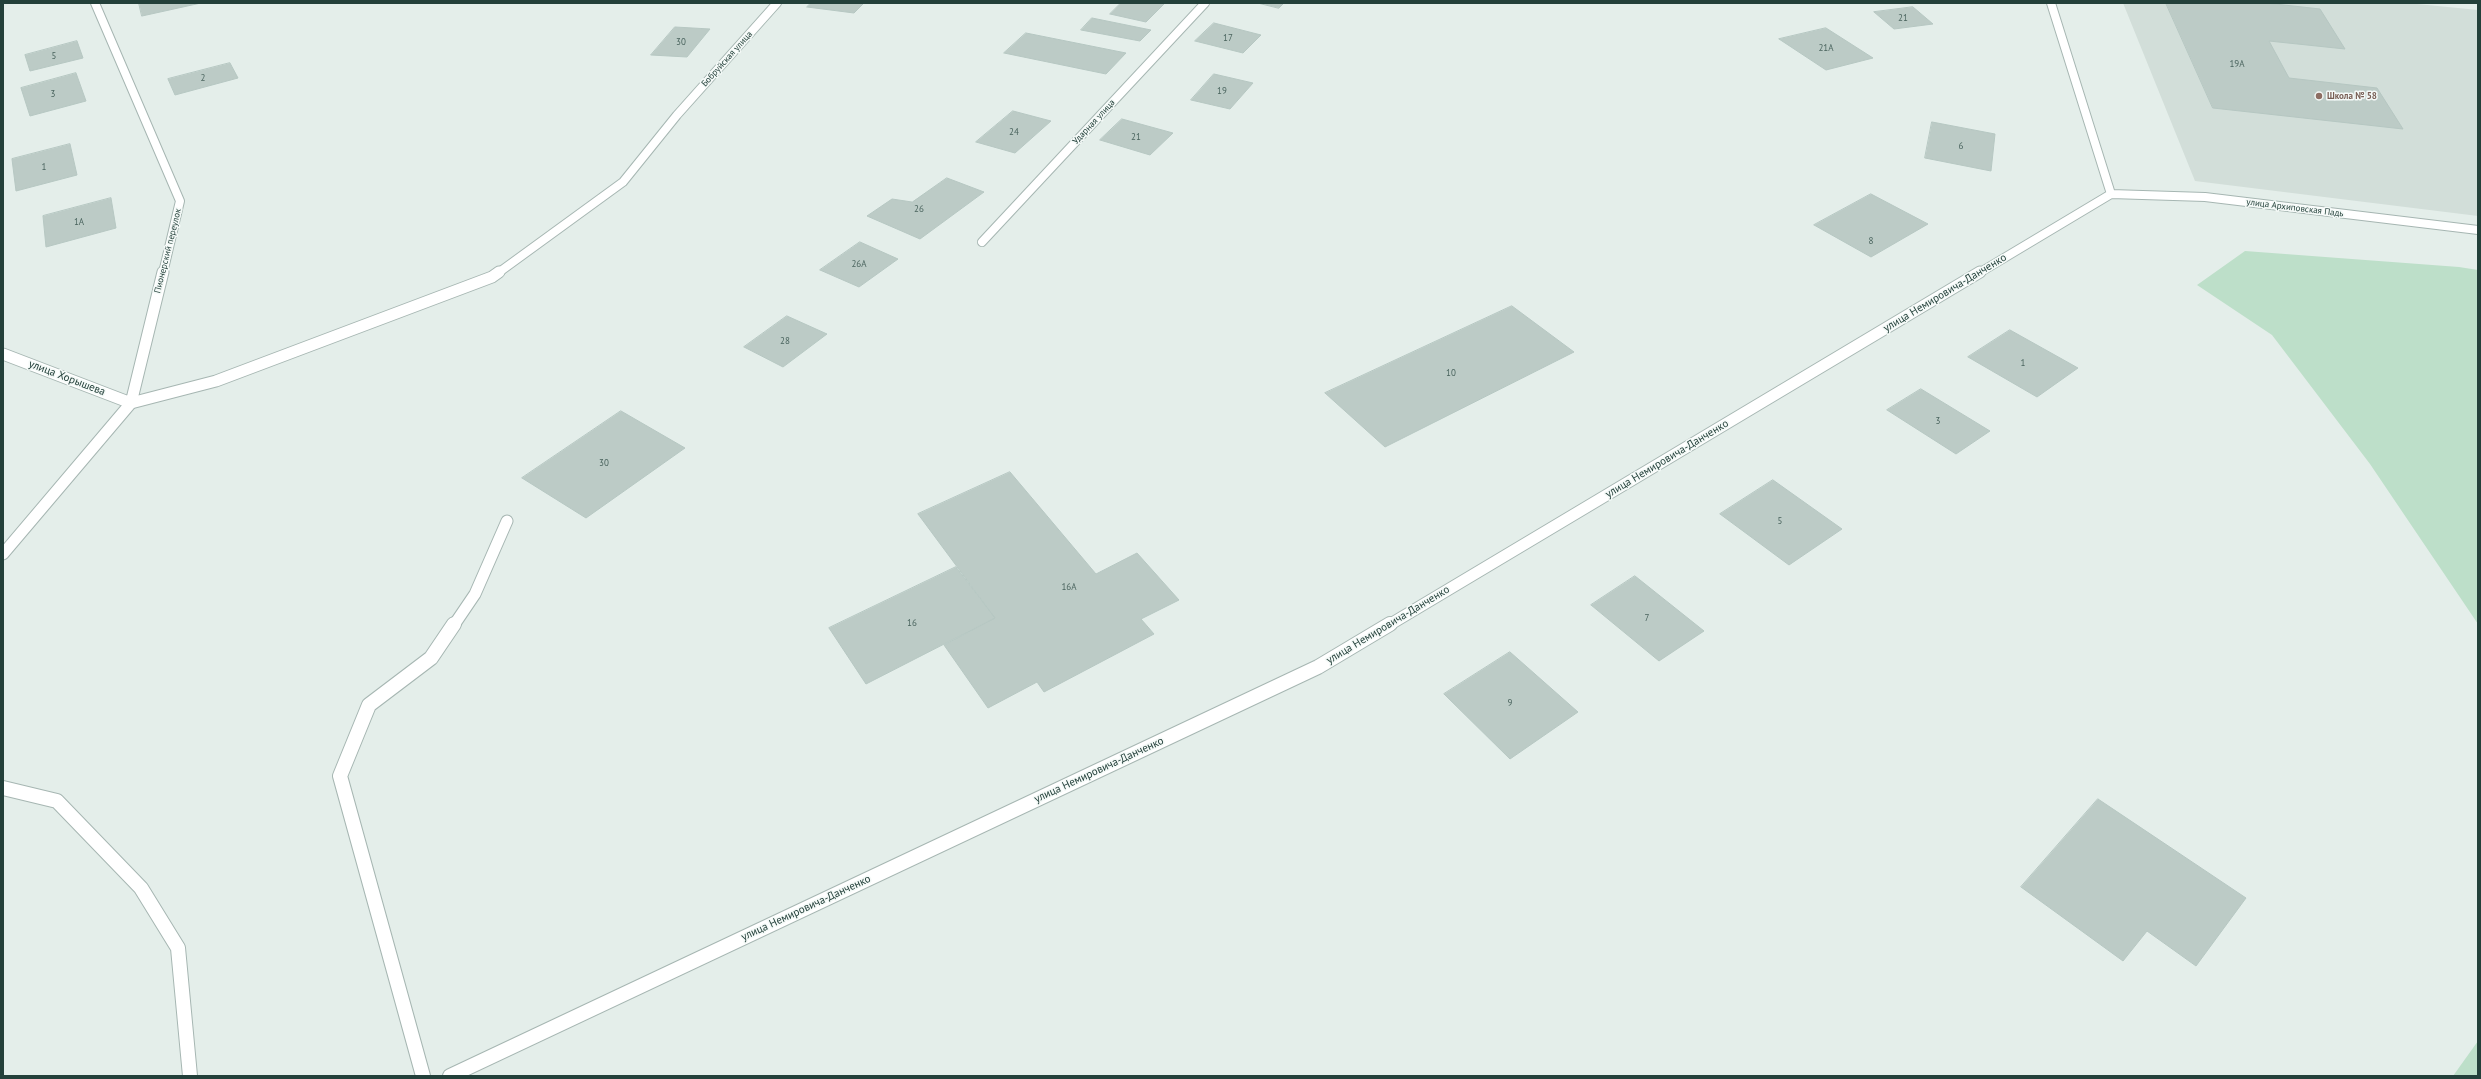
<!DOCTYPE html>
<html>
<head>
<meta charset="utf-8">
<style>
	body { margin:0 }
	#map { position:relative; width:2481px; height:1079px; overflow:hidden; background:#e4eeea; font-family:"PT Sans",sans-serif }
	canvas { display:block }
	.frame { position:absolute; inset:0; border:4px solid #23403a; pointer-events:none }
</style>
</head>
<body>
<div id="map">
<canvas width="2481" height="1079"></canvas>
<div class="frame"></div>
</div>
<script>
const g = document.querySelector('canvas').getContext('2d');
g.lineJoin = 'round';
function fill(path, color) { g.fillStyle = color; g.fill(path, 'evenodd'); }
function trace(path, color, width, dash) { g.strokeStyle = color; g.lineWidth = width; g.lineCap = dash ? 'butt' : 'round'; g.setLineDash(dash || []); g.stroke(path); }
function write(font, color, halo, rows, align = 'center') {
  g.font = font + ' "PT Sans",sans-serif'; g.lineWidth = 3; g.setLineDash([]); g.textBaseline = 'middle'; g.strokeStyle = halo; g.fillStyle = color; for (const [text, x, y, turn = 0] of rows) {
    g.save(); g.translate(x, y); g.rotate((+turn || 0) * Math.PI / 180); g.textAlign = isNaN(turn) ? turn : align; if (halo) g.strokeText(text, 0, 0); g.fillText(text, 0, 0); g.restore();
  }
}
fill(new Path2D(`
	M2123 3H2407L2478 10V216L2195 181Z`), '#d2ded9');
fill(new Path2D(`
	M2245 251 2459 267 2478 270V624L2370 464 2272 335 2197 285Z
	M2478 1041V1076H2453Z`), '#bddfc9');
const building = new Path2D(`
	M139 3H201L142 16Z
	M811 3H864L854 13 807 7Z
	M1121 3H1165L1146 22 1110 14Z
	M1258 3H1284L1279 8Z
	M2166 3H2266L2320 9 2345 49 2269 41 2289 78 2377 88 2403 129 2213 108Z
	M1913 7 1933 24 1894 29 1874 12Z
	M1092 18 1151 30 1140 41 1081 30Z
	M1214 23 1261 35 1243 53 1195 41Z
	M675 27 710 29 687 57 651 55Z
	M1826 28 1873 58 1826 70 1779 39Z
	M1026 33 1126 53 1106 74 1004 53Z
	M77 41 83 58 30 71 25 55Z
	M230 63 238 78 175 95 168 79Z
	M76 73 86 101 30 116 21 88Z
	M1214 74 1253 83 1230 109 1191 100Z
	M1013 111 1051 121 1015 153 976 142Z
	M1122 119 1173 133 1150 155 1100 140Z
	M1932 122 1995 134 1991 171 1925 158Z
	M70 144 77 175 16 191 12 159Z
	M947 178 984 192 920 239 867 216 892 199 912 202Z
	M1871 194 1928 224 1871 257 1814 225Z
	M111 198 116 228 46 247 43 216Z
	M860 242 898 259 859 287 820 270Z
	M1512 306 1574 352 1385 447 1325 393Z
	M787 316 827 334 783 367 744 347Z
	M2010 330 2078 368 2037 397 1968 357Z
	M1921 389 1990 431 1956 454 1887 410Z
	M621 411 685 448 586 518 522 478Z
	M1010 472 1096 574 1137 553 1179 600 1141 619 1154 634 1044 692 1037 682 988 708 944 645 995 618 918 514Z
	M1773 480 1842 529 1789 565 1720 514Z
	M956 567 995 618 866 684 829 628Z
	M1635 576 1704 631 1659 661 1591 605Z
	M1510 652 1578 712 1510 759 1444 694Z
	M2098 799 2246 898 2196 966 2147 931 2123 961 2021 887Z`);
fill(building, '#bccbc6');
trace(building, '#b6c7c2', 1);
const laneFar1 = new Path2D(`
	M3 554 131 403
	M454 625 475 594 507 521`);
const lane = new Path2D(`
	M3 788 57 801 141 888 178 948 190 1076
	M423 1076 340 776 369 705 431 658 454 624`);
const streetFar2 = new Path2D(`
	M95 3 180 201 163 273
	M2111 194 2205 197 2478 230
	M982 242 1205 3
	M498 273 623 182 677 115 777 3
	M1979 273 2111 194 2051 3`);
const streetFar1 = new Path2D(`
	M163 272 131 403 216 381 492 277 499 272
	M3 354 131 403
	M1389 625 1980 272`);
const street = new Path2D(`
	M450 1076 1318 667 1390 624`);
trace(laneFar1, '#a6b6b2', 13);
trace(lane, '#a6b6b2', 16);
trace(streetFar2, '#a6b6b2', 10);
trace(streetFar1, '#a6b6b2', 13);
trace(street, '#a6b6b2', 16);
trace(laneFar1, '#fff', 11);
trace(lane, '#fff', 14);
trace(streetFar2, '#fff', 8);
trace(streetFar1, '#fff', 11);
trace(street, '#fff', 14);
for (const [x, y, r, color] of [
	[2319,96,4,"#8d6e63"]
]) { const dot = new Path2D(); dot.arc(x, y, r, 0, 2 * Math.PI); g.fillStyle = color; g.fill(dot); trace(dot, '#f5faf8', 1.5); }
write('9px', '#49635d', null, [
	["21",1903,18],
	["17",1228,38],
	["30",681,42],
	["21А",1826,48],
	["5",54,56],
	["19А",2237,64],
	["2",203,78],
	["19",1222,91],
	["3",53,94],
	["24",1014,132],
	["21",1136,137],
	["6",1961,146],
	["1",44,167],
	["26",919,209],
	["1А",79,222],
	["8",1871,241],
	["26А",859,264],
	["28",785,341],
	["1",2023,363],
	["10",1451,373],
	["3",1938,421],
	["30",604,463],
	["5",1780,521],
	["16А",1069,587],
	["7",1647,618],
	["16",912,623],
	["9",1510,703]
]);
write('9px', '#23403a', '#f5faf8', [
	["Бобруйская улица",727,59,-48],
	["Ударная улица",1094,122,-47],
	["улица Архиповская Падь",2295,208,7],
	["Пионерский переулок",168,251,-76]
]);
write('bold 9px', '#785e54', '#f5faf8', [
	["Школа № 58",2327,96]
], 'left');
write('11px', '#23403a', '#f5faf8', [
	["улица Немировича-Данченко",1945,293,-31],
	["улица Хорышева",67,378,21],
	["улица Немировича-Данченко",1667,459,-31],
	["улица Немировича-Данченко",1388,625,-31],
	["улица Немировича-Данченко",1099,770,-25],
	["улица Немировича-Данченко",806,908,-25]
]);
</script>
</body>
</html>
